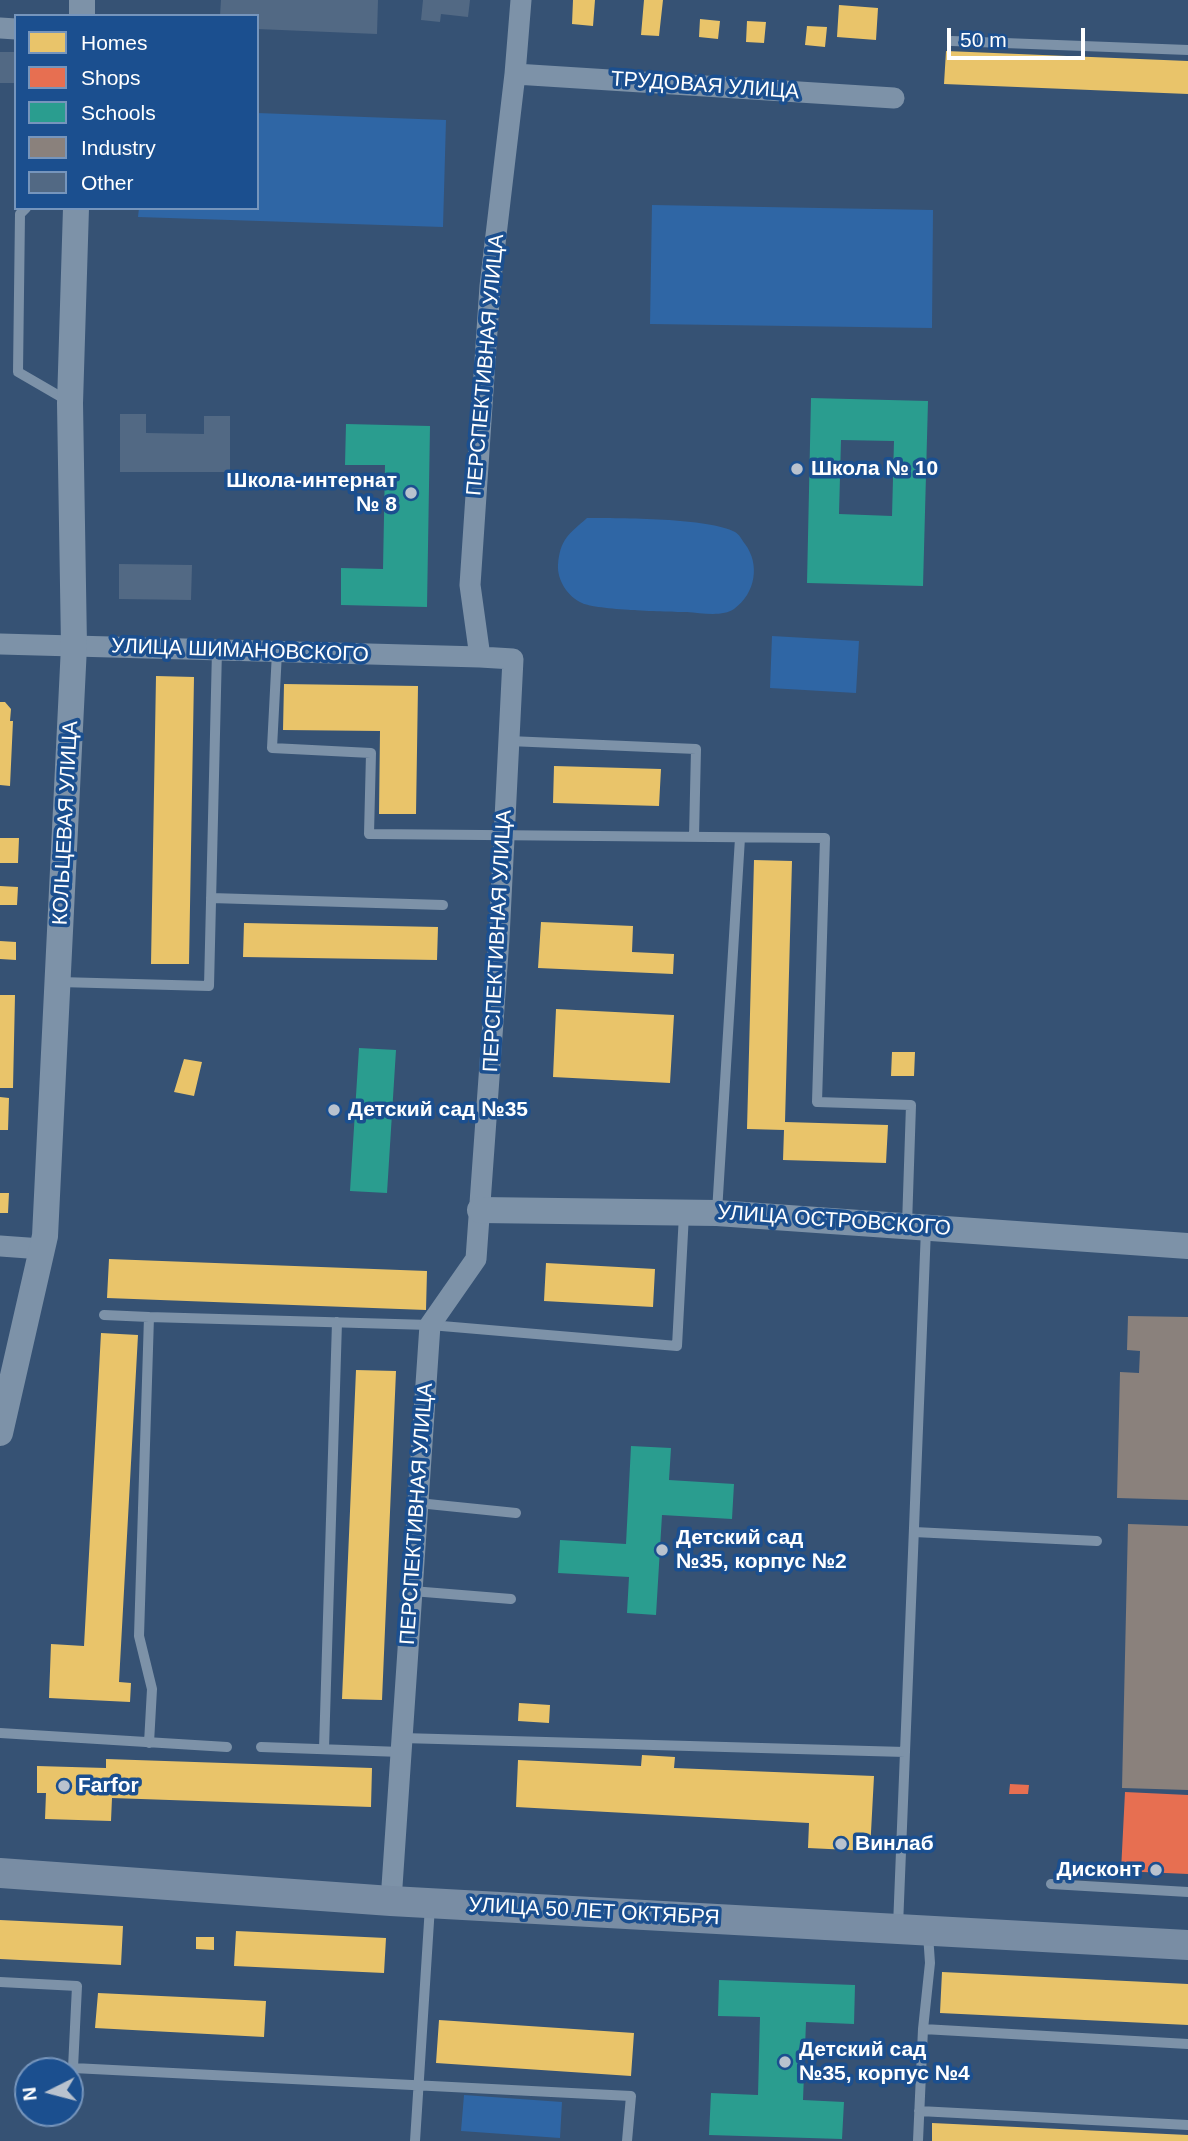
<!DOCTYPE html>
<html>
<head>
<meta charset="utf-8">
<style>
	body { margin:0 }
	#map { position:relative; width:1188px; height:2141px; overflow:hidden; background:#365274; font-family:Arial,sans-serif }
	canvas { display:block }
	.legend { position:absolute; left:14px; top:14px; width:245px; height:196px; box-sizing:border-box; background:#1b4f8f; border:2px solid #7695bc; margin:0; padding:9px 12px; list-style:none; font-size:21px; color:#fff }
	.legend li { display:flex; align-items:center; gap:14px; height:35px }
	.legend b { width:35px; border:2px solid #7695bc }
	.north { position:absolute; left:14px; top:2057px; width:70px; height:70px; box-sizing:border-box; background:#1b4f8f; border:2px solid #7695bc; border-radius:50%; rotate:264deg; font-size:19px; font-weight:700; line-height:28px; text-align:center; color:#fff }
	.north::after { content:''; display:block; margin:auto; width:24px; height:32px; background:#b9c2ce; clip-path:polygon(50% 0,100% 100%,50% 72%,0 100%) }
	.scale { position:absolute; left:947px; top:28px; width:138px; height:32px; box-sizing:border-box; border:4px solid #fff; border-top:0; padding-left:9px; font-size:21px; line-height:24px; white-space:nowrap; color:#fff; -webkit-text-stroke:5px #1b4f8f; paint-order:stroke }
</style>
</head>
<body>
<div id="map">
<canvas width="1188" height="2141"></canvas>
<ul class="legend">
<li><b style="height:19px;background:#e9c46a"></b>Homes</li>
<li><b style="height:19px;background:#e76f51"></b>Shops</li>
<li><b style="height:19px;background:#2a9d8f"></b>Schools</li>
<li><b style="height:19px;background:#8a817c"></b>Industry</li>
<li><b style="height:19px;background:#526984"></b>Other</li>
</ul>
<div class="north">N</div>
<div class="scale">50 m</div>
</div>
<script>
const g = document.querySelector('canvas').getContext('2d');
g.lineJoin = 'round';
function fill(path, color) { g.fillStyle = color; g.fill(path, 'evenodd'); }
function trace(path, color, width, dash) { g.strokeStyle = color; g.lineWidth = width; g.lineCap = dash ? 'butt' : 'round'; g.setLineDash(dash || []); g.stroke(path); }
function write(font, color, halo, rows, align = 'center') {
  g.font = font + ' Arial,sans-serif'; g.lineWidth = 7; g.setLineDash([]); g.textBaseline = 'middle'; g.strokeStyle = halo; g.fillStyle = color; for (const [text, x, y, turn = 0] of rows) {
    g.save(); g.translate(x, y); g.rotate((+turn || 0) * Math.PI / 180); g.textAlign = isNaN(turn) ? turn : align; if (halo) g.strokeText(text, 0, 0); g.fillText(text, 0, 0); g.restore();
  }
}
fill(new Path2D(`
	M257 113 446 120 443 227 138 217 139 208H257Z
	M652 205 933 210 932 328 650 324Z
	M587 518C619 518 710 518 735 532 739 534 742 540 745 544 760 564 756 593 734 609 723 617 701 613 687 612 668 612 596 610 582 603 568 597 557 580 558 565 560 539 569 534 587 518Z
	M772 636 859 641 856 693 770 688Z
	M464 2095 562 2102 560 2138 461 2131Z`), '#2f66a5');
fill(new Path2D(`
	M573 0H595L593 26 572 24Z
	M644 0H663L659 36 641 35Z
	M839 5 878 8 876 40 837 37Z
	M700 19 720 21 718 39 699 37Z
	M747 21 766 22 764 43 746 42Z
	M807 26 827 27 825 47 805 45Z
	M946 51 1188 61V94L944 84Z
	M156 676 194 677 189 964H151Z
	M284 684 418 686 416 814H379L380 731 283 730Z
	M0 702H5L11 709 10 721H13L10 786 0 785Z
	M554 766 661 769 659 806 553 803Z
	M0 838H19L18 863H0Z
	M754 860 792 861 785 1122 888 1125 886 1163 783 1160 784 1130 747 1129Z
	M0 886 18 887 17 905H0Z
	M541 922 633 926 632 952 674 954 673 974 538 968Z
	M244 923 438 927 437 960 243 957Z
	M0 941 16 942V960L0 959Z
	M0 995H15L13 1088H0Z
	M556 1009 674 1015 670 1083 553 1077Z
	M892 1052H915L914 1076H891Z
	M184 1059 202 1062 194 1096 174 1092Z
	M0 1097 9 1098 8 1130H0Z
	M0 1193H9L8 1213H0Z
	M109 1259 427 1271 426 1310 107 1298Z
	M546 1263 655 1269 653 1307 544 1301Z
	M101 1333 138 1335 119 1682 131 1683 130 1702 49 1698 51 1644 84 1646Z
	M356 1370 396 1371 382 1700 342 1699Z
	M519 1703 550 1705 549 1723 518 1721Z
	M642 1755 675 1757 674 1768 874 1776 870 1851 808 1848 809 1823 516 1807 518 1760 641 1766Z
	M106 1759 372 1768 371 1807 112 1798 111 1821 45 1819 46 1793H37V1766L106 1768Z
	M0 1920 123 1926 121 1965 0 1959Z
	M236 1931 386 1938 384 1973 234 1966Z
	M196 1937H214V1950L196 1949Z
	M942 1972 1188 1984V2025L940 2013Z
	M98 1993 266 2001 264 2037 95 2028Z
	M439 2020 634 2033 631 2076 436 2063Z
	M932 2123 1188 2135V2141H932Z`), '#e9c46a');
fill(new Path2D(`
	M1010 1784 1029 1785 1028 1794H1009Z
	M1125 1792 1188 1795V1874L1121 1871Z`), '#e76f51');
fill(new Path2D(`
	M811 398 928 401 923 586 807 583ZM841 440 894 441 892 516 839 514Z
	M346 424 430 426 427 607 341 605V568L383 569 385 465H345Z
	M359 1048 396 1050 387 1193 350 1191Z
	M631 1446 671 1448 669 1480 734 1484 732 1519 662 1515 656 1615 627 1613 629 1577 558 1573 560 1540 626 1544Z
	M719 1980 855 1985 854 2024 806 2022 803 2100 844 2102 842 2139 709 2135 711 2093 758 2095 760 2017 718 2016Z`), '#2a9d8f');
fill(new Path2D(`
	M1128 1316 1188 1317V1500L1117 1498 1120 1372 1139 1373 1140 1351 1127 1350Z
	M1128 1524 1188 1526V1790L1122 1788Z`), '#8a817c');
fill(new Path2D(`
	M221 0H378L377 34 257 29V16H220Z
	M423 0H470L468 17 441 14 440 22 421 20Z
	M0 52H16V83H0Z
	M120 414H146V433L204 434V416H230V472H120Z
	M119 564 192 565 191 600 119 599Z`), '#526984');
trace(new Path2D(`
	M952 41 1188 50
	M26 208 20 214 18 372 68 401
	M277 652 272 748 371 753 369 834 825 838 817 1102 911 1105 907 1225
	M509 741 696 749 694 837
	M211 898 443 905
	M59 982 209 986 217 650
	M717 1212 740 838
	M104 1315 149 1317
	M418 1503 516 1513
	M914 1532 1097 1541
	M412 1591 511 1599
	M0 1733 227 1747
	M402 1738 905 1752
	M149 1743 152 1689 139 1636 149 1317 430 1325 677 1346 684 1214
	M261 1747 401 1752
	M324 1749 337 1322
	M1051 1884 1188 1892
	M898 1926 926 1229
	M0 1982 77 1986 73 2068 631 2096 627 2141
	M923 2029 1188 2044
	M919 2111 1188 2125
	M415 2141 430 1906
	M918 2141 923 2029 930 1963 928 1934`), '#7d92a8', 10);
trace(new Path2D(`
	M0 28 16 29
	M515 74 894 98
	M0 644 480 657
	M0 1246 42 1249
	M391 1901 430 1325 476 1259 499 938 513 659 480 657 470 585 490 286 515 74 521 0`), '#7d92a8', 21);
trace(new Path2D(`
	M82 16V0
	M480 1210 717 1213 1188 1246
	M0 1433 45 1236 74 646 70 403 76 208`), '#7d92a8', 26);
trace(new Path2D(`
	M0 1873 391 1901 1188 1945`), '#798da4', 30);
for (const [x, y, r, color] of [
	[797,469,7,"#b9c2ce"],
	[411,493,7,"#b9c2ce"],
	[334,1110,7,"#b9c2ce"],
	[662,1550,7,"#b9c2ce"],
	[64,1786,7,"#b9c2ce"],
	[841,1844,7,"#b9c2ce"],
	[1156,1870,7,"#b9c2ce"],
	[785,2062,7,"#b9c2ce"]
]) { const dot = new Path2D(); dot.arc(x, y, r, 0, 2 * Math.PI); g.fillStyle = color; g.fill(dot); trace(dot, '#1b4f8f', 2.5); }
write('21px', '#fff', '#1b4f8f', [
	["ТРУДОВАЯ УЛИЦА",705,86,4],
	["ПЕРСПЕКТИВНАЯ УЛИЦА",486,365,-85],
	["УЛИЦА ШИМАНОВСКОГО",240,651,2],
	["КОЛЬЦЕВАЯ УЛИЦА",66,823,-87],
	["ПЕРСПЕКТИВНАЯ УЛИЦА",498,941,-87],
	["УЛИЦА ОСТРОВСКОГО",834,1221,4],
	["ПЕРСПЕКТИВНАЯ УЛИЦА",417,1514,-86],
	["УЛИЦА 50 ЛЕТ ОКТЯБРЯ",594,1912,3]
]);
write('bold 21px', '#fff', '#1b4f8f', [
	["Школа № 10",811,469],
	["Школа-интернат",397,481,"right"],
	["№ 8",397,505,"right"],
	["Детский сад №35",348,1110],
	["Детский сад",676,1538],
	["№35, корпус №2",676,1562],
	["Farfor",78,1786],
	["Винлаб",855,1844],
	["Дисконт",1142,1870,"right"],
	["Детский сад",799,2050],
	["№35, корпус №4",799,2074]
], 'left');
</script>
</body>
</html>
